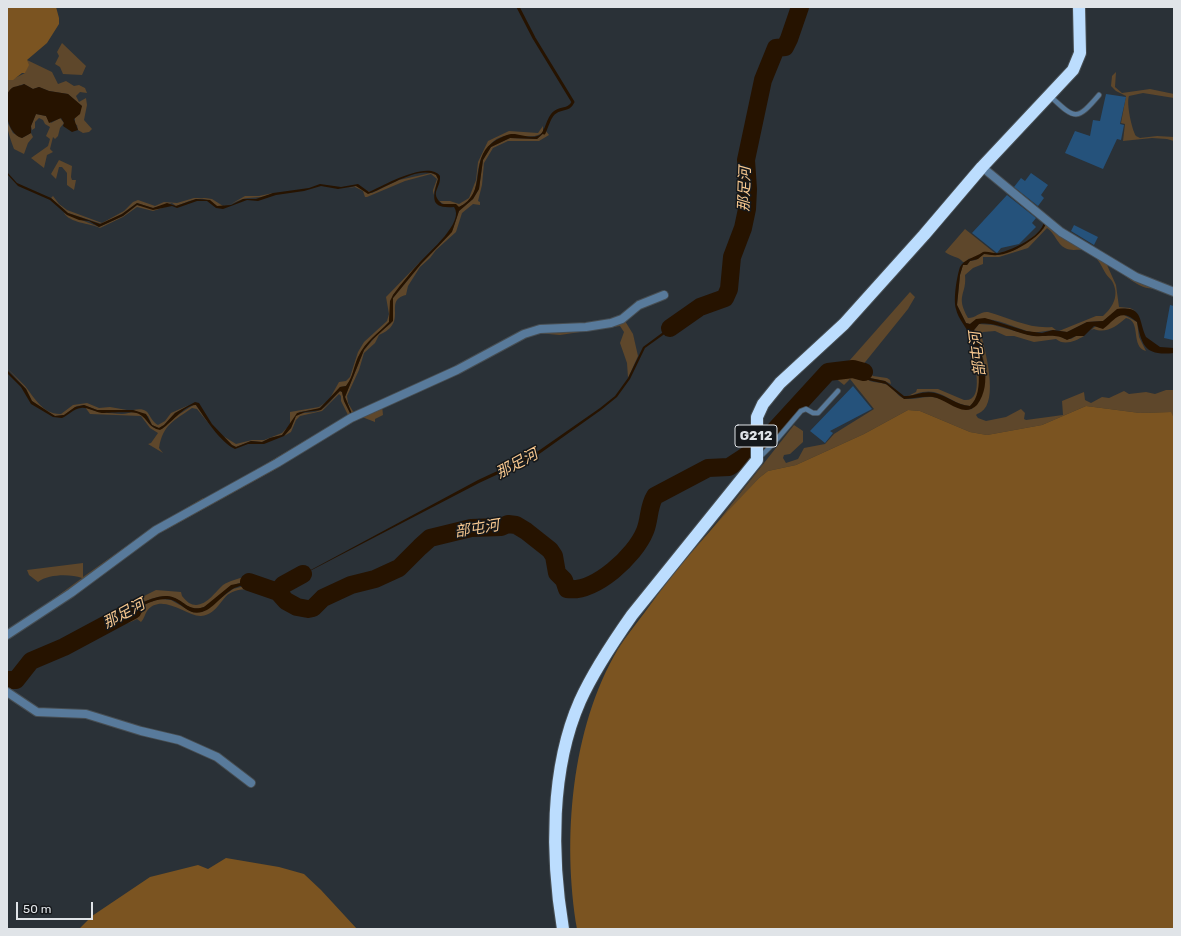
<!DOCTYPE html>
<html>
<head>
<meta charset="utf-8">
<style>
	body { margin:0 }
	#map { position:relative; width:1181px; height:936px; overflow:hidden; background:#2a3137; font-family:Rubik,sans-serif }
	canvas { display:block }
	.frame { position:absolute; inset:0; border:8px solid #e0e4e8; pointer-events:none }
	.scale { position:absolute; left:16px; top:902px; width:77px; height:18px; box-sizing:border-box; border:2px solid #e0e4e8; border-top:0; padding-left:5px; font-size:12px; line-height:14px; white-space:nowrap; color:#e0e4e8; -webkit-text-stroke:3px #15181b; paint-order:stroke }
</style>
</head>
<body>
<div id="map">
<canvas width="1181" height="936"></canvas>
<div class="frame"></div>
<div class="scale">50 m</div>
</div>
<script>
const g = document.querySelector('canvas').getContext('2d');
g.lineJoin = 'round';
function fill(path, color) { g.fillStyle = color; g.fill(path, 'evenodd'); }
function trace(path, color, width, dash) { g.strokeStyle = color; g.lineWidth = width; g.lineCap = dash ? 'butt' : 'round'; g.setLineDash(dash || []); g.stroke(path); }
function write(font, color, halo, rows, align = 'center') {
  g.font = font + ' Rubik,"Noto Sans SC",sans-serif'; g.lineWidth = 3; g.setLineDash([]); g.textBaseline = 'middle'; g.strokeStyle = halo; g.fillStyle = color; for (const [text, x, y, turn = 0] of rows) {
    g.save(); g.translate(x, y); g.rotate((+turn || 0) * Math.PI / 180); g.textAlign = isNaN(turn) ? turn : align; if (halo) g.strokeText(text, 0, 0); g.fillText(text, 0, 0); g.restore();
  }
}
fill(new Path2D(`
	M62 43 86 66 82 75 63 74 60 67 55 64 59 56 57 52Z
	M27 60 52 72 58 84 66 81 74 86 79 85 85 88 87 93 80 92 76 96 79 102 86 98 87 105 84 120 92 129 89 132 83 133 78 130 77 125 75 124V116L82 106 68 94 49 91 39 87 33 89 24 84 12 88 7 95V80L15 78 25 73Z
	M1116 72 1115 87 1122 93 1150 89 1174 94V98L1143 93 1129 96C1126 103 1132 130 1136 136L1140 138 1157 136 1174 137V141L1167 139 1152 138 1123 141 1125 124 1121 123 1126 96 1116 91 1111 86 1112 76Z
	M36 114 46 116 51 123 60 118 64 123 60 128 58 136 55 139 53 137 50 149 53 152 47 155 44 168 31 158 48 146 50 139 46 136 50 127 45 124 43 120 39 118 35 122V128L32 130 31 126Z
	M7 122 13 133 22 138 31 133 33 137 28 143 24 154 14 149C11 141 7 130 7 122Z
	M543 126V132C529 144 505 125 489 146 486 150 481 157 480 162 474 181 481 196 459 207 453 204 445 207 439 201H450L459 204 469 198 476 180 478 162 488 141 509 131 538 133Z
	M546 131 549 135 539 141H508L493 148 484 163 482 185 478 201 480 202V205L473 204 462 213 456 232 436 250 430 258 420 267 408 286 406 295C382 301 410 322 379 335L375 343 364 353 359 370 347 396 348 403 354 413 352 414 345 397 364 350 378 334 391 323 393 318V298L421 264 449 235 453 229 459 211 473 199 479 189 483 160 491 147 510 138 537 139Z
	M59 160 72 166 71 177 72 180H76L74 190 67 185V173L62 167H59L56 179 51 174Z
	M431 173 436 175 438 179 433 195V190L437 179 431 174 405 181 367 197H365L363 191 355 187 348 188 356 186 372 193 399 180Z
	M273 193C265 198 257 197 248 198 237 199 229 208 217 206 202 193 193 200 176 206L172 203 153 208 137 203 122 214 102 224 68 213 51 198 53 196 59 204 67 210 102 223 124 211 133 202 138 200 155 206 164 202 177 203 194 198H205L212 199 223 206 231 204 245 196H259Z
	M137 205 157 209 168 206 153 211 137 207 123 217 100 228C89 223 70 223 64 213L99 227 123 216Z
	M1046 223 1156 288C1139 292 1122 270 1107 265L1116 285 1119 307 1130 308 1136 311C1118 304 1116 313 1103 321L1087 322 1067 332 1059 331 1096 316H1103C1113 307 1120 295 1112 281 1110 278 1107 276 1106 274 1099 262 1099 258 1086 251 1080 248 1072 252 1065 248 1057 244 1055 233 1047 228L1028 248 999 257H983V264L973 268 965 275C967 295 955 295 968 318 976 318 980 311 988 312 1010 318 1029 329 1052 327L1056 330C1048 330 1041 333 1032 332 1015 329 984 310 970 324L966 323 957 305 960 275 963 265H967L970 261 976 260 984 254 998 255 1017 249 1044 228Z
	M965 229 996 254 986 252 977 257 968 259 967 262H963C958 256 951 257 945 252Z
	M423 259 393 295 389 322 365 346 358 358 350 381 346 386 340 387 329 400 339 382 346 381 350 377 358 352 364 342 387 321 389 314 386 297Z
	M910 292 915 297 908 309 862 366 873 376 887 378 890 380 891 384 885 381 870 378C860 368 856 368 842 369Z
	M1118 315H1124L1137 322 1139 337 1146 351C1130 347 1142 321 1126 318 1117 326 1106 334 1094 329L1091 330 1096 326 1100 328Z
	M625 321 633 334 638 356 628 378 627 363 620 343 624 332 620 326 560 335 537 333 500 351 530 333Z
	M979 324 993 325 1033 336 1058 335 1065 339H1071L1076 336H1084C1076 341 1064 346 1056 339L1034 342 1014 336H1006L995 331 983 332 981 334C985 350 999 401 981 412 980 413 978 413 976 415L978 418 986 421 1006 417 1021 409 1025 413 1024 419 1026 420 1063 415 1062 401 1084 392 1085 400 1091 403 1102 397 1109 398 1124 391 1129 394 1146 392 1155 394 1166 390H1174V418L1170 412 1140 413 1086 406 1042 425 987 435 970 432 920 411 908 410 864 434 796 465 768 471 759 478 708 534 794 425 803 431V442L790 454 784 455 783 458 786 463 798 459 804 448 825 444 834 434 845 427 874 409 850 379 844 385 834 377C841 370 853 366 862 372 866 374 866 379 870 381 875 383 880 382 885 384 892 386 896 394 901 397 908 402 923 396 932 397 947 398 956 411 972 409 994 376 985 365 974 330Z
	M974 351C978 368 986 393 970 406 956 405 947 395 934 392 924 390 916 394 906 397L916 392 917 389H938L964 400C986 402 973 362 974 351Z
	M7 368C13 374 19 380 25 386 34 397 43 415 61 414L73 405 87 403 99 408 110 407 127 410 100 411 84 405 77 406 64 415 55 416 46 411 32 401 26 389Z
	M340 391 342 392 344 401 351 415 316 437 237 481 348 415 341 401V396L339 394 322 411 300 416 296 420 291 432 284 436 291 428 296 416C303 411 311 414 318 411 327 408 333 397 340 391Z
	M326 402 318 409 299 412 282 435 270 438 262 442 251 441 236 447 232 445 223 436 236 444 252 440H264L282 433 290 425V412L319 407Z
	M195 404 210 425 197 409 192 408C174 421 163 424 159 448L163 453 148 444 151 443 158 433 150 428 141 416 90 414 85 407C97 413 109 413 122 414 126 414 131 412 135 412 149 414 146 430 162 429L175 417Z
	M189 405 175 413 164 425 159 428 152 425 148 416 133 410C152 406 147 419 158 425L165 421 171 413Z
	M382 405 383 415 375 419V422L362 417 288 460 278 468 166 530 160 533 159 532 317 440Z
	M203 498 208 499 54 601 52 600 82 578C70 574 49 574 38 582L29 575 27 570 83 563V577L149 530Z
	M246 577 268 581 280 587C268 591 257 580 245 582 222 585 217 604 201 608 189 611 184 602 174 598 156 590 125 612 109 621L103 619 131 605 146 595 156 590 181 592 182 596C184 598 186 601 189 603 203 611 215 592 223 585 229 581 239 578 246 577Z
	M248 585 270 590C254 596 251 586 235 591 220 595 220 614 201 616 187 617 162 592 147 611 145 614 144 619 141 622L137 619C128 623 123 626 113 622L150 602 160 599 171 600 192 612H202L233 589Z`), '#5e472b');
fill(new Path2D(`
	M7 7H56L59 18V24L47 43 27 60 29 65 25 73H22L13 80H7Z
	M1086 406 1140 413 1171 412 1174 418V929H577C562 840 571 728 618 649 626 636 636 624 645 612 679 564 718 521 759 478L768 471 796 465 864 434 908 410 920 411 970 432 987 435 1042 425Z
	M226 858 279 867 304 874 321 890 357 929H79L92 916 150 877 198 865 208 869Z`), '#7b5421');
fill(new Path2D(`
	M24 84 33 89 39 87 49 91 68 94 82 106 80 114 74 119 78 130 72 132 63 126 64 123 61 118 49 123 46 116 36 114 31 126V133L22 138C6 135 0 95 12 88 15 86 21 86 24 84Z
	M544 128 546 131 537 139 510 138 491 147 483 160 479 189 473 199 459 211 452 232 421 264 393 298V321L372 340 364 350 345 397 352 414 351 415 344 401 342 392 340 391 321 410 305 412 296 416 291 428 284 436 264 444H248L235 449C220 442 205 418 196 405 185 404 170 425 160 430 149 428 148 419 139 414 133 411 110 413 102 413 94 412 88 407 81 408 73 409 69 415 62 418L53 417 31 404 21 387 7 373V370L26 389 32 401 55 416 64 415 75 407 84 405 97 410H133L146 414 152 425 159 428 164 425 175 413 195 402 199 403 212 424 232 445 236 447 251 441 262 442 270 438 282 435 297 413 320 408 340 387 346 386C354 375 353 368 358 357 366 340 377 335 389 322L390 301 393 295C401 284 411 272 420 262 429 252 465 222 454 207 429 209 433 197 438 179L436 175C418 165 385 189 368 194L356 186 338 189 321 186 304 191 276 195 258 201 247 200 223 209 216 208 207 201H197L177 208 172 206 153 210 137 205 123 216 99 227 89 221 79 220 67 215 50 200 18 186 7 174V172L17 183 51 198 68 213 100 224 122 214 137 203 153 208 167 203 176 206 196 199 210 200 217 206 231 205 243 199H256L273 193 309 188 320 184 341 187 358 184 369 192C383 186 428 160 440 176 441 189 429 192 442 204H456L459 207C488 193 469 160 492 143 497 139 505 135 511 134 522 133 540 144 544 128Z
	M1044 222 1046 223C1042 237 1011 255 997 255 993 256 989 254 984 254L978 259 970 261 967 265H963L960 275 957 305 966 323 970 324 976 319 985 318 1026 331 1042 333 1053 330 1067 332 1087 322 1103 321 1117 309C1144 306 1138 320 1146 337L1160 347 1174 348V353C1145 356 1142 346 1137 322 1120 307 1115 320 1103 329L1094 326 1084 336H1076L1067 340C1054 333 1048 337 1034 336 1016 334 997 321 979 324L974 330C981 354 994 382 977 405 963 419 947 399 933 397 923 396 913 399 904 399L886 384 868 380 861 371 854 370 840 372 842 369 851 367 861 368 870 378 885 381 904 396C915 396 924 390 935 393 948 396 956 405 970 406 986 392 977 352 970 336 966 326 958 319 956 309 953 299 957 276 960 267 965 258 975 258 983 252 989 251 994 254 999 253 1012 250 1041 237 1044 222Z
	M689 313 691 315 645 348 630 379 617 397 601 410 535 457 479 483 281 586 478 480 534 454 600 408 615 396 628 378 643 347Z
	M251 581 274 589C266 592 251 584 240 586 224 590 216 608 202 612 189 616 183 604 172 600 155 594 127 615 113 622L109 621C125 613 150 595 167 596 183 597 187 613 204 607L231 585Z`), '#261300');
trace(new Path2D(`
	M518 7 534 38 573 102C569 111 561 107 554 113 549 117 547 127 544 133`), '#261300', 3);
trace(new Path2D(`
	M670 328 700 307 725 298 729 289 732 257 743 228 747 209 748 189 746 160 763 80 776 48 785 47 789 39 800 7
	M763 443 828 372 853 369 864 372
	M249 582 278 592 283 585 303 574
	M278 592 286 601 297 607 308 609 313 608 323 598 351 585 375 579 399 568 420 547 430 538 471 528 501 527 508 524 516 525 526 531 550 550 554 556 557 573 564 580 567 589C595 593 635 556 645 531 650 519 648 507 655 496L708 468 729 467 752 452
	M7 680H16L31 661 64 647 133 610`), '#261300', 18);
fill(new Path2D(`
	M1106 94 1126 97 1120 124 1124 125 1121 140 1117 139 1103 169 1065 153 1075 131 1090 136 1093 120 1100 121Z
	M1031 173 1048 185 1041 195 1044 198 1038 206 1014 187 1021 178 1025 181Z
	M1007 195 1036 218 1032 223 1036 227 1019 244 1001 248 997 253 972 233Z
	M1074 225 1098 237 1094 245 1071 231Z
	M1170 305 1174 306 1173 340 1164 338Z
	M853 386 872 409 830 431 833 433 825 443 810 431Z`), '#25527b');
const lane = new Path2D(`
	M1050 96C1075 119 1076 122 1099 95
	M760 457 772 445 801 411 806 409 813 413H818L838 391`);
const street = new Path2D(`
	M982 167 1061 232 1136 277 1174 292
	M7 635 71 593 156 530 277 463 351 418 457 370 524 334 540 329 586 327 611 323 622 319 639 305 664 295
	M7 692 37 712 86 714 141 731 179 740 217 757 251 783`);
const highway = new Path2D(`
	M563 929C551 857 550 769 580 701 594 670 613 642 632 615L757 460V417L763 404 780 383 844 324 924 235 982 167 1073 70 1080 53 1079 7`);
trace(lane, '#474e53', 6);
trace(street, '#474e53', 10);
trace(highway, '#474e53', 14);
trace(lane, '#587a9b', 4.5);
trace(street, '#587a9b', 8);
trace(highway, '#bcddfe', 12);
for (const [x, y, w] of [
	[756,436,42]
]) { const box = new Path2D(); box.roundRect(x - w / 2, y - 11, w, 22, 3); g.fillStyle = '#15181b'; g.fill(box); trace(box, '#e0e4e8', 1); }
write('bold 13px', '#e0e4e8', null, [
	["G212",756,436]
]);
write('italic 15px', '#f8c88f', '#15181b', [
	["那足河",745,189,-88],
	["部屯河",978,354,-97],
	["那足河",517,464,-28],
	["部屯河",477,529,-9],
	["那足河",124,614,-28]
]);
</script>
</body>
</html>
